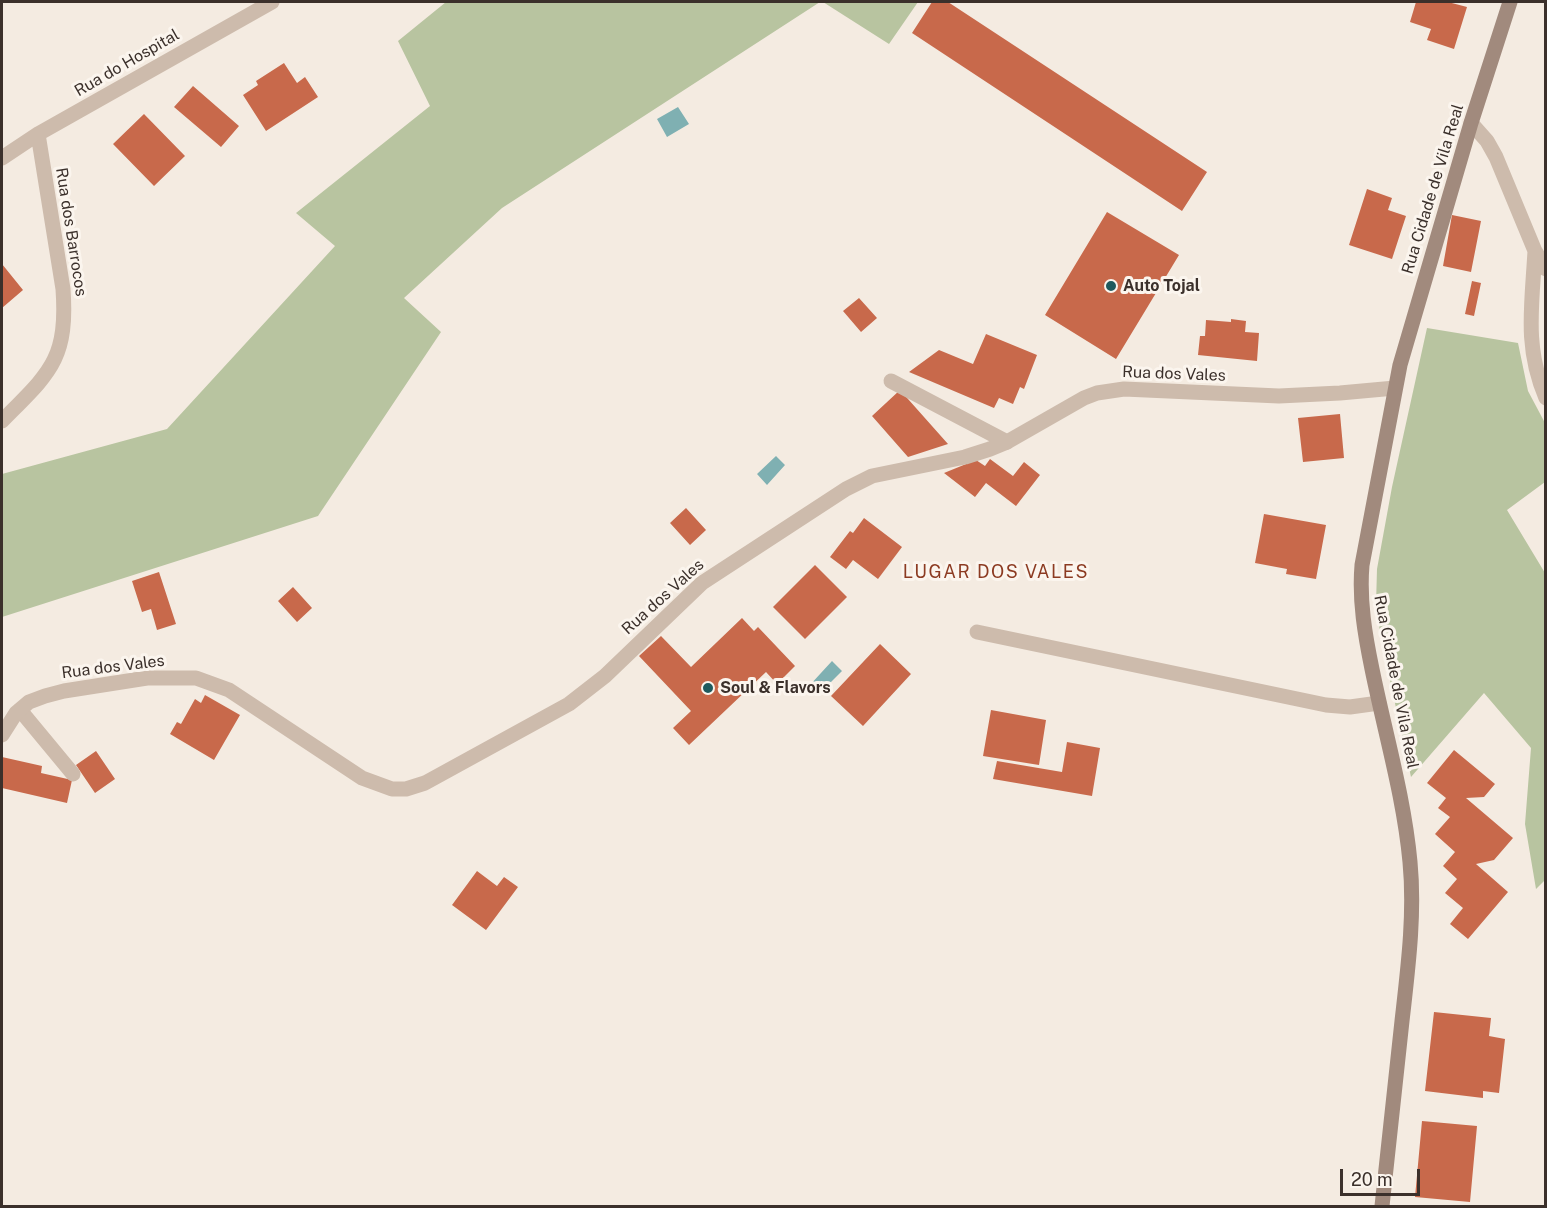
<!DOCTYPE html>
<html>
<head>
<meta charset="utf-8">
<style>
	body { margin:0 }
	#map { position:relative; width:1547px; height:1208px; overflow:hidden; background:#f4ebe1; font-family:"Public Sans",sans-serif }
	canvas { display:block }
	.frame { position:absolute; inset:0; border:3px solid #3b302b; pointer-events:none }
	.scale { position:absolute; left:1340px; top:1169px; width:80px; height:27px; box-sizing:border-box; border:3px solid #3b302b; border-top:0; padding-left:8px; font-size:18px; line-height:21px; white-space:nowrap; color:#3b302b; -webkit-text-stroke:4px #fbf5ee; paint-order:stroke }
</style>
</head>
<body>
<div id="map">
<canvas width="1547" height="1208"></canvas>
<div class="frame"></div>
<div class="scale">20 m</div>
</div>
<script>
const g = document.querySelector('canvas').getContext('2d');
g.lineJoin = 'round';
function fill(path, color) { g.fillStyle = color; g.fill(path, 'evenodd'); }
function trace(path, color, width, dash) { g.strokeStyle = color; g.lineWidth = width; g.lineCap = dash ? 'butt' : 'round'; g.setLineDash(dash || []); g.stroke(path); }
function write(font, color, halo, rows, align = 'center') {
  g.font = font + ' "Public Sans",sans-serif'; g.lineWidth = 6; g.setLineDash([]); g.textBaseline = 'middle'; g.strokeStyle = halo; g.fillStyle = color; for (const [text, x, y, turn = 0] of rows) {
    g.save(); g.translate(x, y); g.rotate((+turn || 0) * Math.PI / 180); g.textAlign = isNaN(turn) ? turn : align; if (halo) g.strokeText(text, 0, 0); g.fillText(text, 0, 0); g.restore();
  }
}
fill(new Path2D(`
	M446 2H820L502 208 404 298 441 332 318 516 2 617V474L167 429 335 246 296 213 430 106 398 41Z
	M823 2H918L889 44Z
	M1427 328 1518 343 1528 391 1545 423V482L1507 510 1545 573 1546 879 1536 889 1525 824 1531 748 1484 693 1411 777 1381 639 1376 605 1377 569 1392 487Z`), '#b8c4a0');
fill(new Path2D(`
	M678 107 689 124 667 137 657 119Z
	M776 456 785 465 767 485 757 474Z
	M832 661 842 671 818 695 809 686Z`), '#7fb0b2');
fill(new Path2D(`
	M932 2H948L1207 172 1182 211 912 33Z
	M1416 2H1448L1467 7 1454 49 1427 40 1431 29 1410 22Z
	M284 63 297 83 305 77 318 97 266 131 243 95 258 85 256 81Z
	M193 86 239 126 221 147 174 107Z
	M144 114 185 156 154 186 113 144Z
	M1367 189 1392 198 1388 210 1406 216 1392 259 1349 245Z
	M1107 212 1179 255 1116 359 1045 315Z
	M1452 215 1481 221 1471 272 1443 266Z
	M2 264 23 290 2 308Z
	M1472 281 1481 283 1474 316 1465 314Z
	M859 298 877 318 861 332 843 311Z
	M1231 319 1246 321 1245 332 1259 333 1257 361 1198 355 1200 336H1205L1206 320 1231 322Z
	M986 334 1037 355 1024 389 1020 387 1013 404 999 398 994 408 909 372 939 350 973 364Z
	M900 390 948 444 908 457 872 416Z
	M1340 414 1344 458 1303 462 1298 418Z
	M990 459 1013 476 1024 462 1040 475 1016 506 986 483 975 497 944 473 976 460 985 466Z
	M686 508 706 530 690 545 670 523Z
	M1264 514 1326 525 1316 579 1286 574 1287 569 1255 563Z
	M864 518 902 547 878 579 853 560 846 569 830 557 850 531 853 533Z
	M815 565 847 597 805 639 773 607Z
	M159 572 176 624 157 630 151 609 142 612 132 581Z
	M293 587 312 608 297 622 278 601Z
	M742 618 754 631 758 627 795 666 777 684 766 672 689 745 673 728 691 711 639 656 661 636 691 667Z
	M880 644 911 674 863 726 831 696Z
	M205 695 240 715 214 760 170 734 177 722 181 724 195 699 201 703Z
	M991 710 1046 720 1039 765 983 756Z
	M1067 742 1100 748 1092 796 993 779 997 761 1062 772Z
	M1454 750 1495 784 1484 797 1466 798 1513 838 1494 860 1476 864 1508 892 1468 939 1450 924 1463 908 1445 893 1457 879 1443 866 1455 852 1435 834 1450 817 1438 808 1446 798 1427 783Z
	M96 751 115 779 95 793 76 765Z
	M2 757 42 766 41 773 72 780 67 803 2 788Z
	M477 871 497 886 504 877 518 887 486 930 452 905Z
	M1434 1012 1491 1018 1489 1036 1505 1039 1499 1093 1483 1091V1098L1425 1091Z
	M1422 1121 1477 1126 1470 1202 1415 1197Z`), '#c8694b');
trace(new Path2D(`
	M891 381 1007 442
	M977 632 1326 705 1350 707 1379 703
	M20 710 73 774`), '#cdbbac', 15);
trace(new Path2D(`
	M1471 123 1487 141 1496 157 1535 251 1546 269
	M2 158 38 134 272 2
	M1535 251C1532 305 1524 347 1546 398
	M2 421C49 373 68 361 63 289L38 134
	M2 735 16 713 29 702 45 696 64 691 147 678H196L229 690 362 778 392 789H406L425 783 569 704 605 676 702 583 846 489 872 476 965 457 990 449 1007 442 1084 398 1097 393 1124 389 1279 396 1340 393 1395 388`), '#cdbbac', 15);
trace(new Path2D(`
	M1382 1206C1389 1145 1395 1083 1402 1021 1408 968 1415 914 1410 862 1404 797 1385 733 1372 669 1365 635 1359 601 1362 565L1400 365 1471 123 1510 2`), '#a18a7d', 15);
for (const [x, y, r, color] of [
	[1111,286,6,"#1f5a5e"],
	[708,688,6,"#1f5a5e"]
]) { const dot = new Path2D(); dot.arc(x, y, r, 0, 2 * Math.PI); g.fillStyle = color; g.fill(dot); trace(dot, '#fbf5ee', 2); }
write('16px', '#3b302b', '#fbf5ee', [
	["Rua do Hospital",127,63,-30],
	["Rua Cidade de Vila Real",1433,189,-73],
	["Rua dos Barrocos",71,232,81],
	["Rua dos Vales",1174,374,2],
	["Rua dos Vales",663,597,-42],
	["Rua dos Vales",113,667,-7],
	["Rua Cidade de Vila Real",1396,682,79]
]);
write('bold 16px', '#3b302b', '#fbf5ee', [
	["Auto Tojal",1123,286],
	["Soul & Flavors",720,688]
], 'left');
g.letterSpacing = '1.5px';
write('18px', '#8c3b22', '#fbf5ee', [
	["LUGAR DOS VALES",996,572]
]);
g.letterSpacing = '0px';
</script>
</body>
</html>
